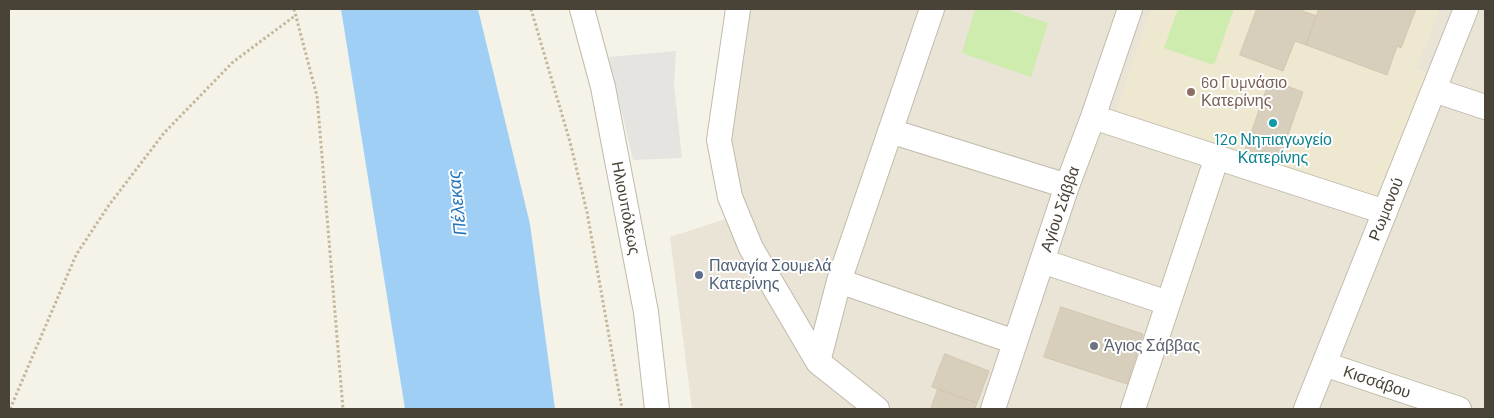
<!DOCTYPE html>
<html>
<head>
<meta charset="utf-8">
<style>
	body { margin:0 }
	#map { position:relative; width:1494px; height:418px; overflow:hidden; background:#f5f2e8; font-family:Barlow,sans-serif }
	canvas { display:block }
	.frame { position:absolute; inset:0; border:10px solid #494236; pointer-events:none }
</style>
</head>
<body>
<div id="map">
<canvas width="1494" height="418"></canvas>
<div class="frame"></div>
</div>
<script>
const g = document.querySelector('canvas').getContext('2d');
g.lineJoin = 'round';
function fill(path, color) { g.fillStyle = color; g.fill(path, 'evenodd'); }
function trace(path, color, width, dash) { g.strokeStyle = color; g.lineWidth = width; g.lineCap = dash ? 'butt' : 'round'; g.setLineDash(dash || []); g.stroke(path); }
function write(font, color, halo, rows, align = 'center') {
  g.font = font + ' Barlow,sans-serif'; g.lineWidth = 4; g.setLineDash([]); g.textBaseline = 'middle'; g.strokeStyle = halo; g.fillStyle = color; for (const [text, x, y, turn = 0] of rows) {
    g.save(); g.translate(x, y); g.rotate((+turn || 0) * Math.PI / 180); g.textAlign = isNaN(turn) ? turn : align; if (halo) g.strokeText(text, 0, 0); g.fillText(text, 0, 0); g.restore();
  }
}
fill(new Path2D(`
	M738 9H1485V409H692L670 237 738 215 719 140Z`), '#e9e4d5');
fill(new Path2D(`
	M1151 9H1440L1416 69 1430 74 1377 205 1116 113Z`), '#efe8d1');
fill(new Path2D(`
	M975 9H1006L1048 23 1031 77 962 53Z
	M1178 9H1234L1214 65 1164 48Z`), '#cdecae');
fill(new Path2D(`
	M676 51 674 85 682 158 633 160 609 57Z`), '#e6e4e0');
fill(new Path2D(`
	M341 9H478L530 224 555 409H405Z`), '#a0cff5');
const building = new Path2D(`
	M1257 9H1303L1302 11 1317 16 1306 45 1295 41 1283 71 1240 55Z
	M1319 9H1416L1401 48 1397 46 1387 75 1306 45Z
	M1270 80 1303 92 1277 166 1244 154Z
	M1061 307 1143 334 1127 384 1044 357Z
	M945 354 989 371 977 403 932 387Z
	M938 389 977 403 975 409H931Z`);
fill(building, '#d7cebc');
trace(building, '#d3c7af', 1);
const minor = new Path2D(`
	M582 9 603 87 646 312 657 409
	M738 9 719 140 730 197 751 248 818 362 877 409
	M1434 90 1485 107
	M1093 117 1385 212
	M890 131 1067 186
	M1042 261 1168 303
	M839 281 1015 342
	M818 362 839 281 932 9
	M1324 364 1459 409
	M993 409 1042 261 1067 186 1093 117 1130 9
	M1133 409 1217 157
	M1306 409 1466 9`);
trace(minor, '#c1baaa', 26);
trace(new Path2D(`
	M294 9 317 96 343 409
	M531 9 570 142 587 212 622 409
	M10 409 76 255 109 205 164 133 233 62 296 15`), '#c4b79a', 3, [2.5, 2.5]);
trace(minor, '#fff', 24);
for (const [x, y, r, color] of [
	[1191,92,5,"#8d6e63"],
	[1273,123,5,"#0f9aa8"],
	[699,275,5,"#5c6f8a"],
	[1094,346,5,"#6b7280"]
]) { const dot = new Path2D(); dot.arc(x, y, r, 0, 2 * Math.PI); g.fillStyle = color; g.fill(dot); trace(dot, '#fff', 2); }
write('16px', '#785e54', '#fff', [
	["6ο Γυμνάσιο",1201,83],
	["Κατερίνης",1201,101]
], 'left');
write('16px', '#0d838f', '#fff', [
	["12ο Νηπιαγωγείο",1273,140],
	["Κατερίνης",1273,158]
]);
write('16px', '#494236', '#fff', [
	["Ηλιουπόλεως",626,208,79],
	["Αγίου Σάββα",1060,209,-71],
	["Ρωμανού",1386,209,-68],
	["Κισσάβου",1377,382,19]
]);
write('16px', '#4e5e75', '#fff', [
	["Παναγία Σουμελά",709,266],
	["Κατερίνης",709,284]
], 'left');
write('16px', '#5b616d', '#fff', [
	["Άγιος Σάββας",1104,346]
], 'left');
write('italic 18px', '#2776bd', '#fff', [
	["Πέλεκας",457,203,-96]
]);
</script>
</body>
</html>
